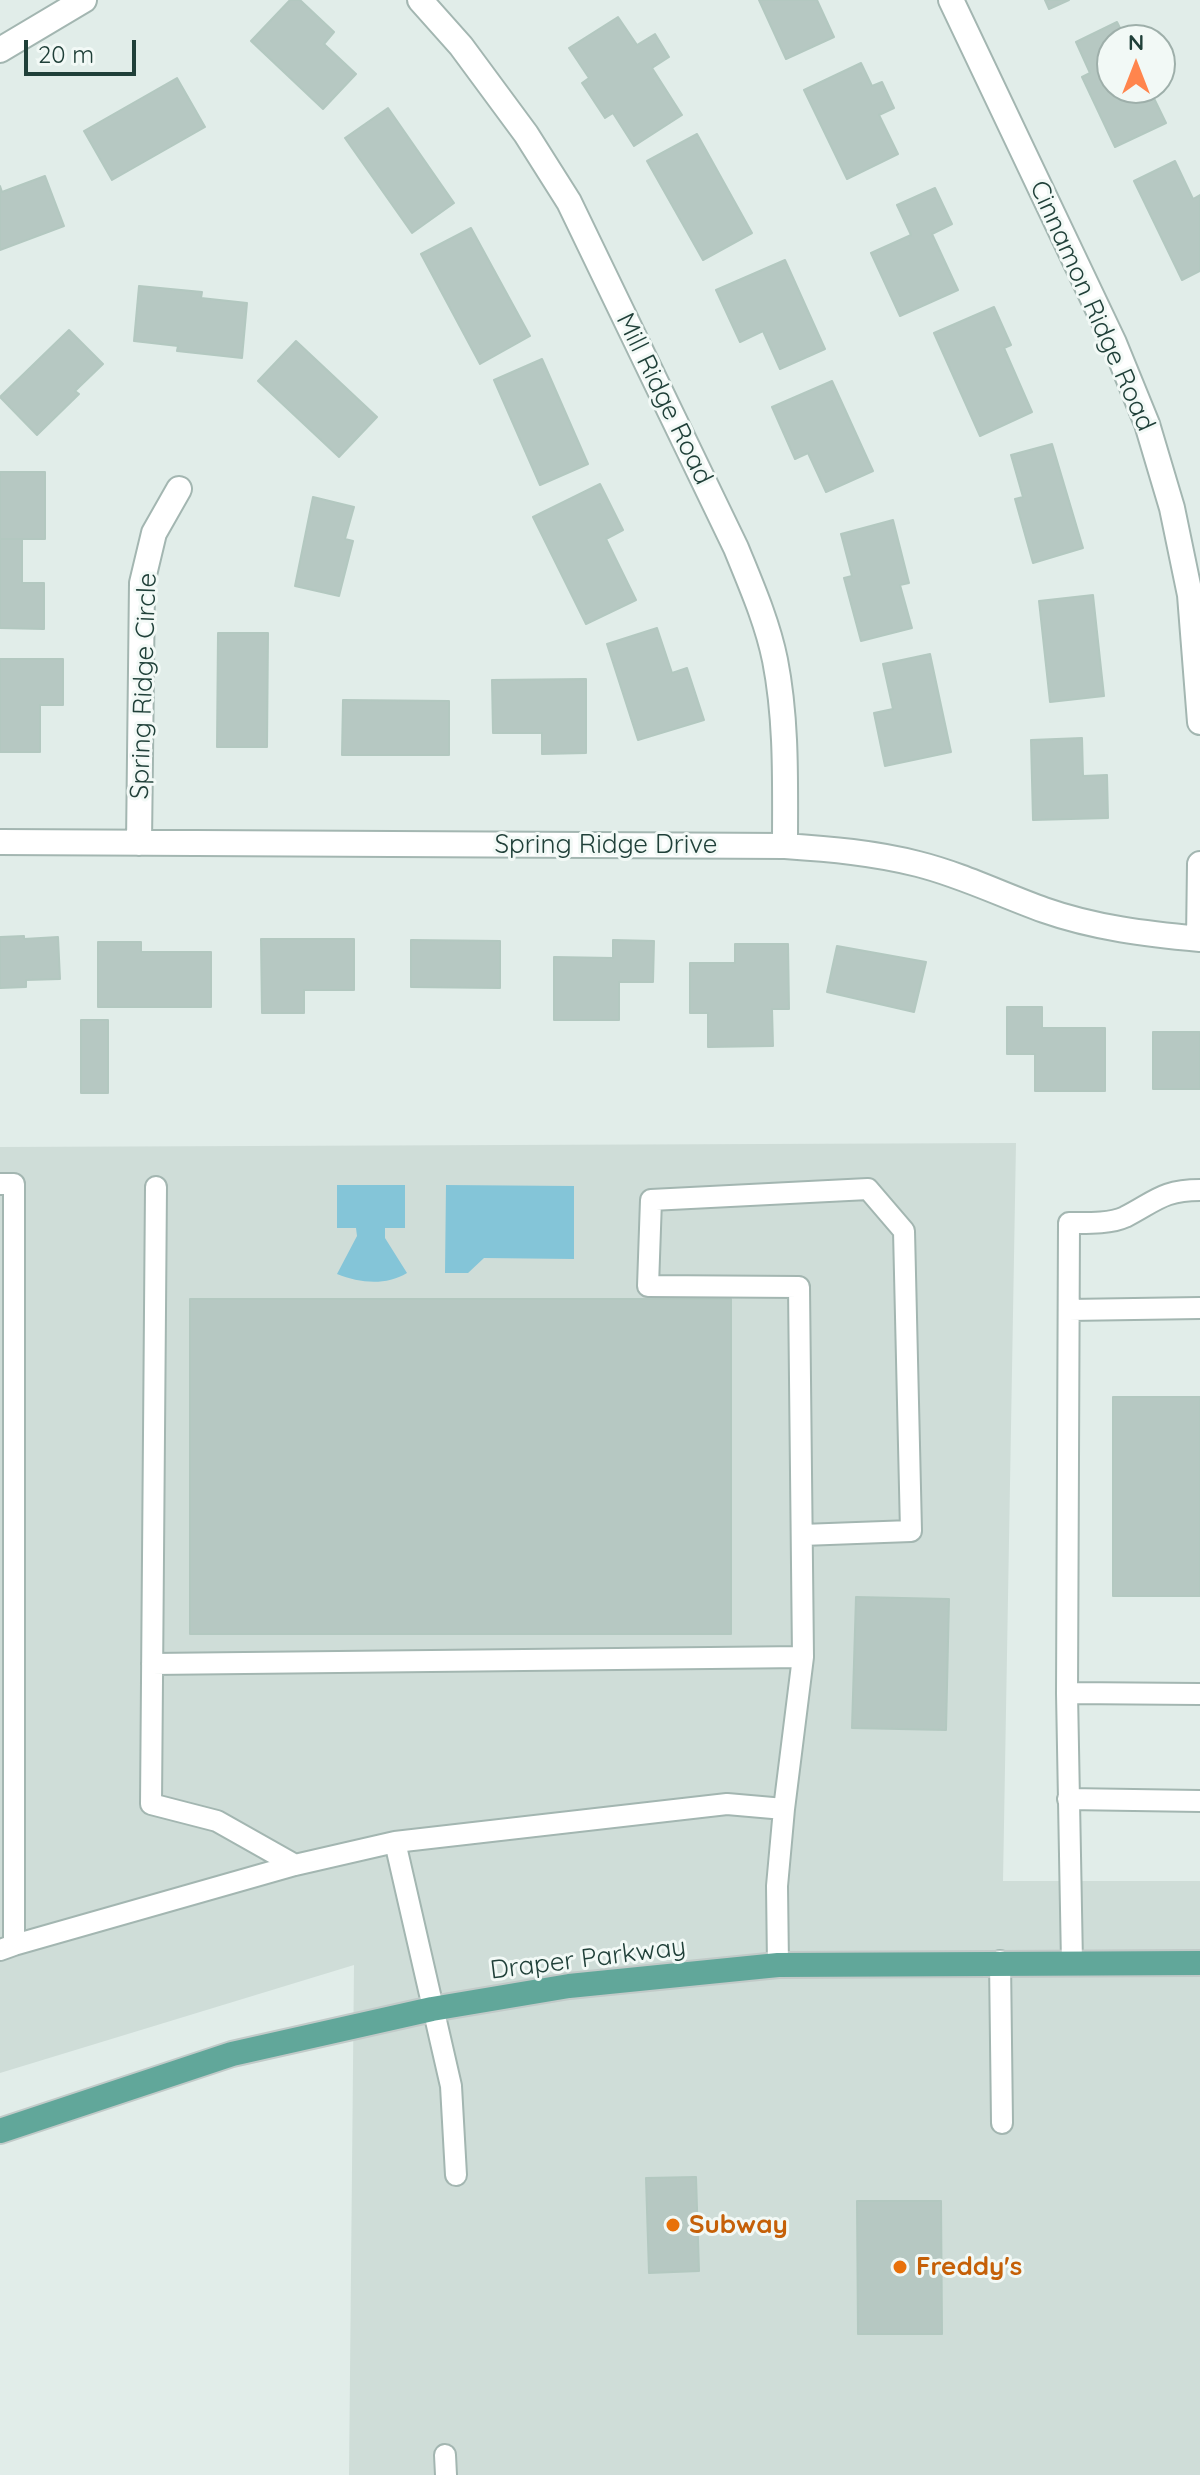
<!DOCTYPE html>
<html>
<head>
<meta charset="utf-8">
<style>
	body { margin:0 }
	#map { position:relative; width:1200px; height:2475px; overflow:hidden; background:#e1ede9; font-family:Quicksand,sans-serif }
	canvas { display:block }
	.north { position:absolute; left:1096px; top:24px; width:80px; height:80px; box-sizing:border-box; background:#f2f9f6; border:2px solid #9eafaa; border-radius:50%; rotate:0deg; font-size:22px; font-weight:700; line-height:32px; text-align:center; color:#204039 }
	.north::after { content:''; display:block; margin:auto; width:28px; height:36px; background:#ff854d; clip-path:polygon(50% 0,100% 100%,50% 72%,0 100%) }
	.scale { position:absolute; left:24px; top:40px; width:112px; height:36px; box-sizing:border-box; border:4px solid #204039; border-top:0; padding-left:10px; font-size:24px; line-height:28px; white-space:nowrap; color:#204039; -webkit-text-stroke:6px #f2f9f6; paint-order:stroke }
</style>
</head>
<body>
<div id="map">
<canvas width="1200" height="2475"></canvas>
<div class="north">N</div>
<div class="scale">20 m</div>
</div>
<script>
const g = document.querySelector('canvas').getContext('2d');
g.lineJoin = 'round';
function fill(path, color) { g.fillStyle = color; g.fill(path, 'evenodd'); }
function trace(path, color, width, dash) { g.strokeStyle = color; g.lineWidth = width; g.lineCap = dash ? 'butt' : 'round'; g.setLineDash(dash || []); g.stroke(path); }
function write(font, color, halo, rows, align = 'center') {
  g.font = font + ' Quicksand,sans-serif'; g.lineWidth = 6; g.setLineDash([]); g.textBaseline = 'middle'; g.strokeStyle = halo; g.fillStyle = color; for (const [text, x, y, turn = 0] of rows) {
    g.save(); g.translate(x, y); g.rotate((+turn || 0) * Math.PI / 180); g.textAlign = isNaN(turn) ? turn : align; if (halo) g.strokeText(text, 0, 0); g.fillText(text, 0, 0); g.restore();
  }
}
fill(new Path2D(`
	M1016 1143 1003 1881H1200V2475H349L354 1965 0 2073V1147Z`), '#cfddd8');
fill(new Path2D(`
	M337 1185H405V1228H385V1238L407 1273C385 1286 360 1283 337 1274L357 1236 356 1228H337Z
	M446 1185 574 1186V1259L484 1258 468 1273H445Z`), '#84c5d8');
const building = new Path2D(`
	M290 0H300L334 32 324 44 356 74 323 109 251 41Z
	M759 0H817L834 37 786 59Z
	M1045 0H1069L1049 9Z
	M618 17 637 45 655 34 669 57 652 68 682 115 634 146 613 113 605 118 582 83 589 78 569 48Z
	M1117 22 1126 40H1112V88H1149L1166 123 1115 147 1082 77 1090 73 1076 42Z
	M861 63 872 86 882 82 894 108 879 115 898 154 847 179 804 90Z
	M177 78 205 127 112 180 84 131Z
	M388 108 454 203 412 233 345 138Z
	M697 134 752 233 703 260 647 161Z
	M1175 161 1193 199 1200 195V271L1182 280 1134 181Z
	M45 176 64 226 0 250V186L2 192Z
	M935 188 952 224 932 234 958 290 900 316 871 253 911 235 897 205Z
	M471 228 530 336 480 364 421 254Z
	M785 260 825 349 780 369 763 331 740 342 716 290Z
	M139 286 202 292 201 298 247 303 242 358 177 351 178 346 134 341Z
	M994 307 1011 345 1004 348 1032 412 980 436 934 333Z
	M69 330 103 364 75 391 79 394 37 435 0 397Z
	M296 341 377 417 339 457 258 381Z
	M542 359 588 464 540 485 494 380Z
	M832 381 873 471 826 492 808 453 795 459 772 407Z
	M1052 444 1083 548 1033 563 1015 499 1023 497 1011 455Z
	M0 472H45V539H0Z
	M600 484 623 530 606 539 636 600 586 624 533 517Z
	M313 497 354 507 345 539 353 541 339 596 295 586Z
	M893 520 909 583 900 585 912 628 861 641 844 578 852 576 841 534Z
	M0 539H22V583H44V629L0 628Z
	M1093 595 1104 696 1050 702 1039 601Z
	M657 628 672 673 687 668 704 720 638 740 607 644Z
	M218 633H268L267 747H217Z
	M930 654 951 752 885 766 874 713 893 709 883 664Z
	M0 659H63V705H40V752H0Z
	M586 679V753L542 754V733H493L492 680Z
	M343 700 449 701V755H342Z
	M1082 738 1083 776 1107 775 1108 818 1033 820 1031 740Z
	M24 936V939L58 937 60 979 26 980V987L0 988V937Z
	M261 939H354V990H304V1013H262Z
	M411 940 500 941V988L411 987Z
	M613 940 654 941 653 982H619V1020H554V957L613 958Z
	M98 942H141V952H211V1007H98Z
	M735 944H788L789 1009H772L773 1046 708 1047V1013H690V963H735Z
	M837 946 926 962 914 1012 827 992Z
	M1007 1007H1042V1028H1105V1091H1035V1054H1007Z
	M81 1020H108V1093H81Z
	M1153 1032H1200V1089H1153Z
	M190 1299H731V1634H190Z
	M1113 1397H1200V1596H1113Z
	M856 1597 949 1599 946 1730 852 1728Z
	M696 2177 699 2271 649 2273 646 2178Z
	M857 2201H941L942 2334H858Z`);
fill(building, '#b6c8c2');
trace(building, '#b3c8c0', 2);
const service = new Path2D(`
	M0 1184H14V1945L0 1950
	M156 1187 151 1804 217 1821 295 1865
	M1069 1310 1200 1308
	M152 1664 803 1657 799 1287 648 1286 651 1200 868 1189 904 1231 911 1531 802 1535
	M1067 1693 1200 1694
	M1068 1799 1200 1801
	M784 1809 803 1657
	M395 1842 727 1804 784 1809 777 1886 778 1965
	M14 1945 295 1865 395 1842 451 2086 456 2175
	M1000 1961 1002 2123
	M1072 1963 1067 1693 1069 1223C1086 1223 1110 1224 1125 1217 1156 1201 1163 1190 1200 1190
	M445 2455 446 2475`);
const minor = new Path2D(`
	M420 0 461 46 526 134 569 202 736 548C751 585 767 621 775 660 787 721 785 784 785 846
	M951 0 1114 343 1147 424 1172 508 1190 595 1200 722
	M0 842 785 846C830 849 875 853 918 864 962 875 1002 895 1044 910 1095 928 1147 934 1200 939
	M139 843 142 583 154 533 179 489
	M1199 939 1200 864`);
const tertiary = new Path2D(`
	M0 50 84 0`);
const primary = new Path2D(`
	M0 2131 232 2054 432 2009 569 1986 778 1965 1200 1963`);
trace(service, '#a3b6b1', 24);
trace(minor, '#a3b6b1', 28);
trace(tertiary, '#a3b6b1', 28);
trace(primary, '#c1cac8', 28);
trace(service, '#fff', 20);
trace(minor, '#fff', 24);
trace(tertiary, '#fff', 24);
trace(primary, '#61a79a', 24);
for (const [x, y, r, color] of [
	[673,2225,8,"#e8710a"],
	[900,2267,8,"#e8710a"]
]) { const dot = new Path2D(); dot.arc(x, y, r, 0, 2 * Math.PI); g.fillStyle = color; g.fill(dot); trace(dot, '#f2f9f6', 3); }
write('26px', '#204039', '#f2f9f6', [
	["Cinnamon Ridge Road",1092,306,66],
	["Mill Ridge Road",664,399,64],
	["Spring Ridge Circle",144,686,-88],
	["Spring Ridge Drive",606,845],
	["Draper Parkway",588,1959,-7]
]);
write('bold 26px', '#c56008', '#f2f9f6', [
	["Subway",689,2225],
	["Freddy's",916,2267]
], 'left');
</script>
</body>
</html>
